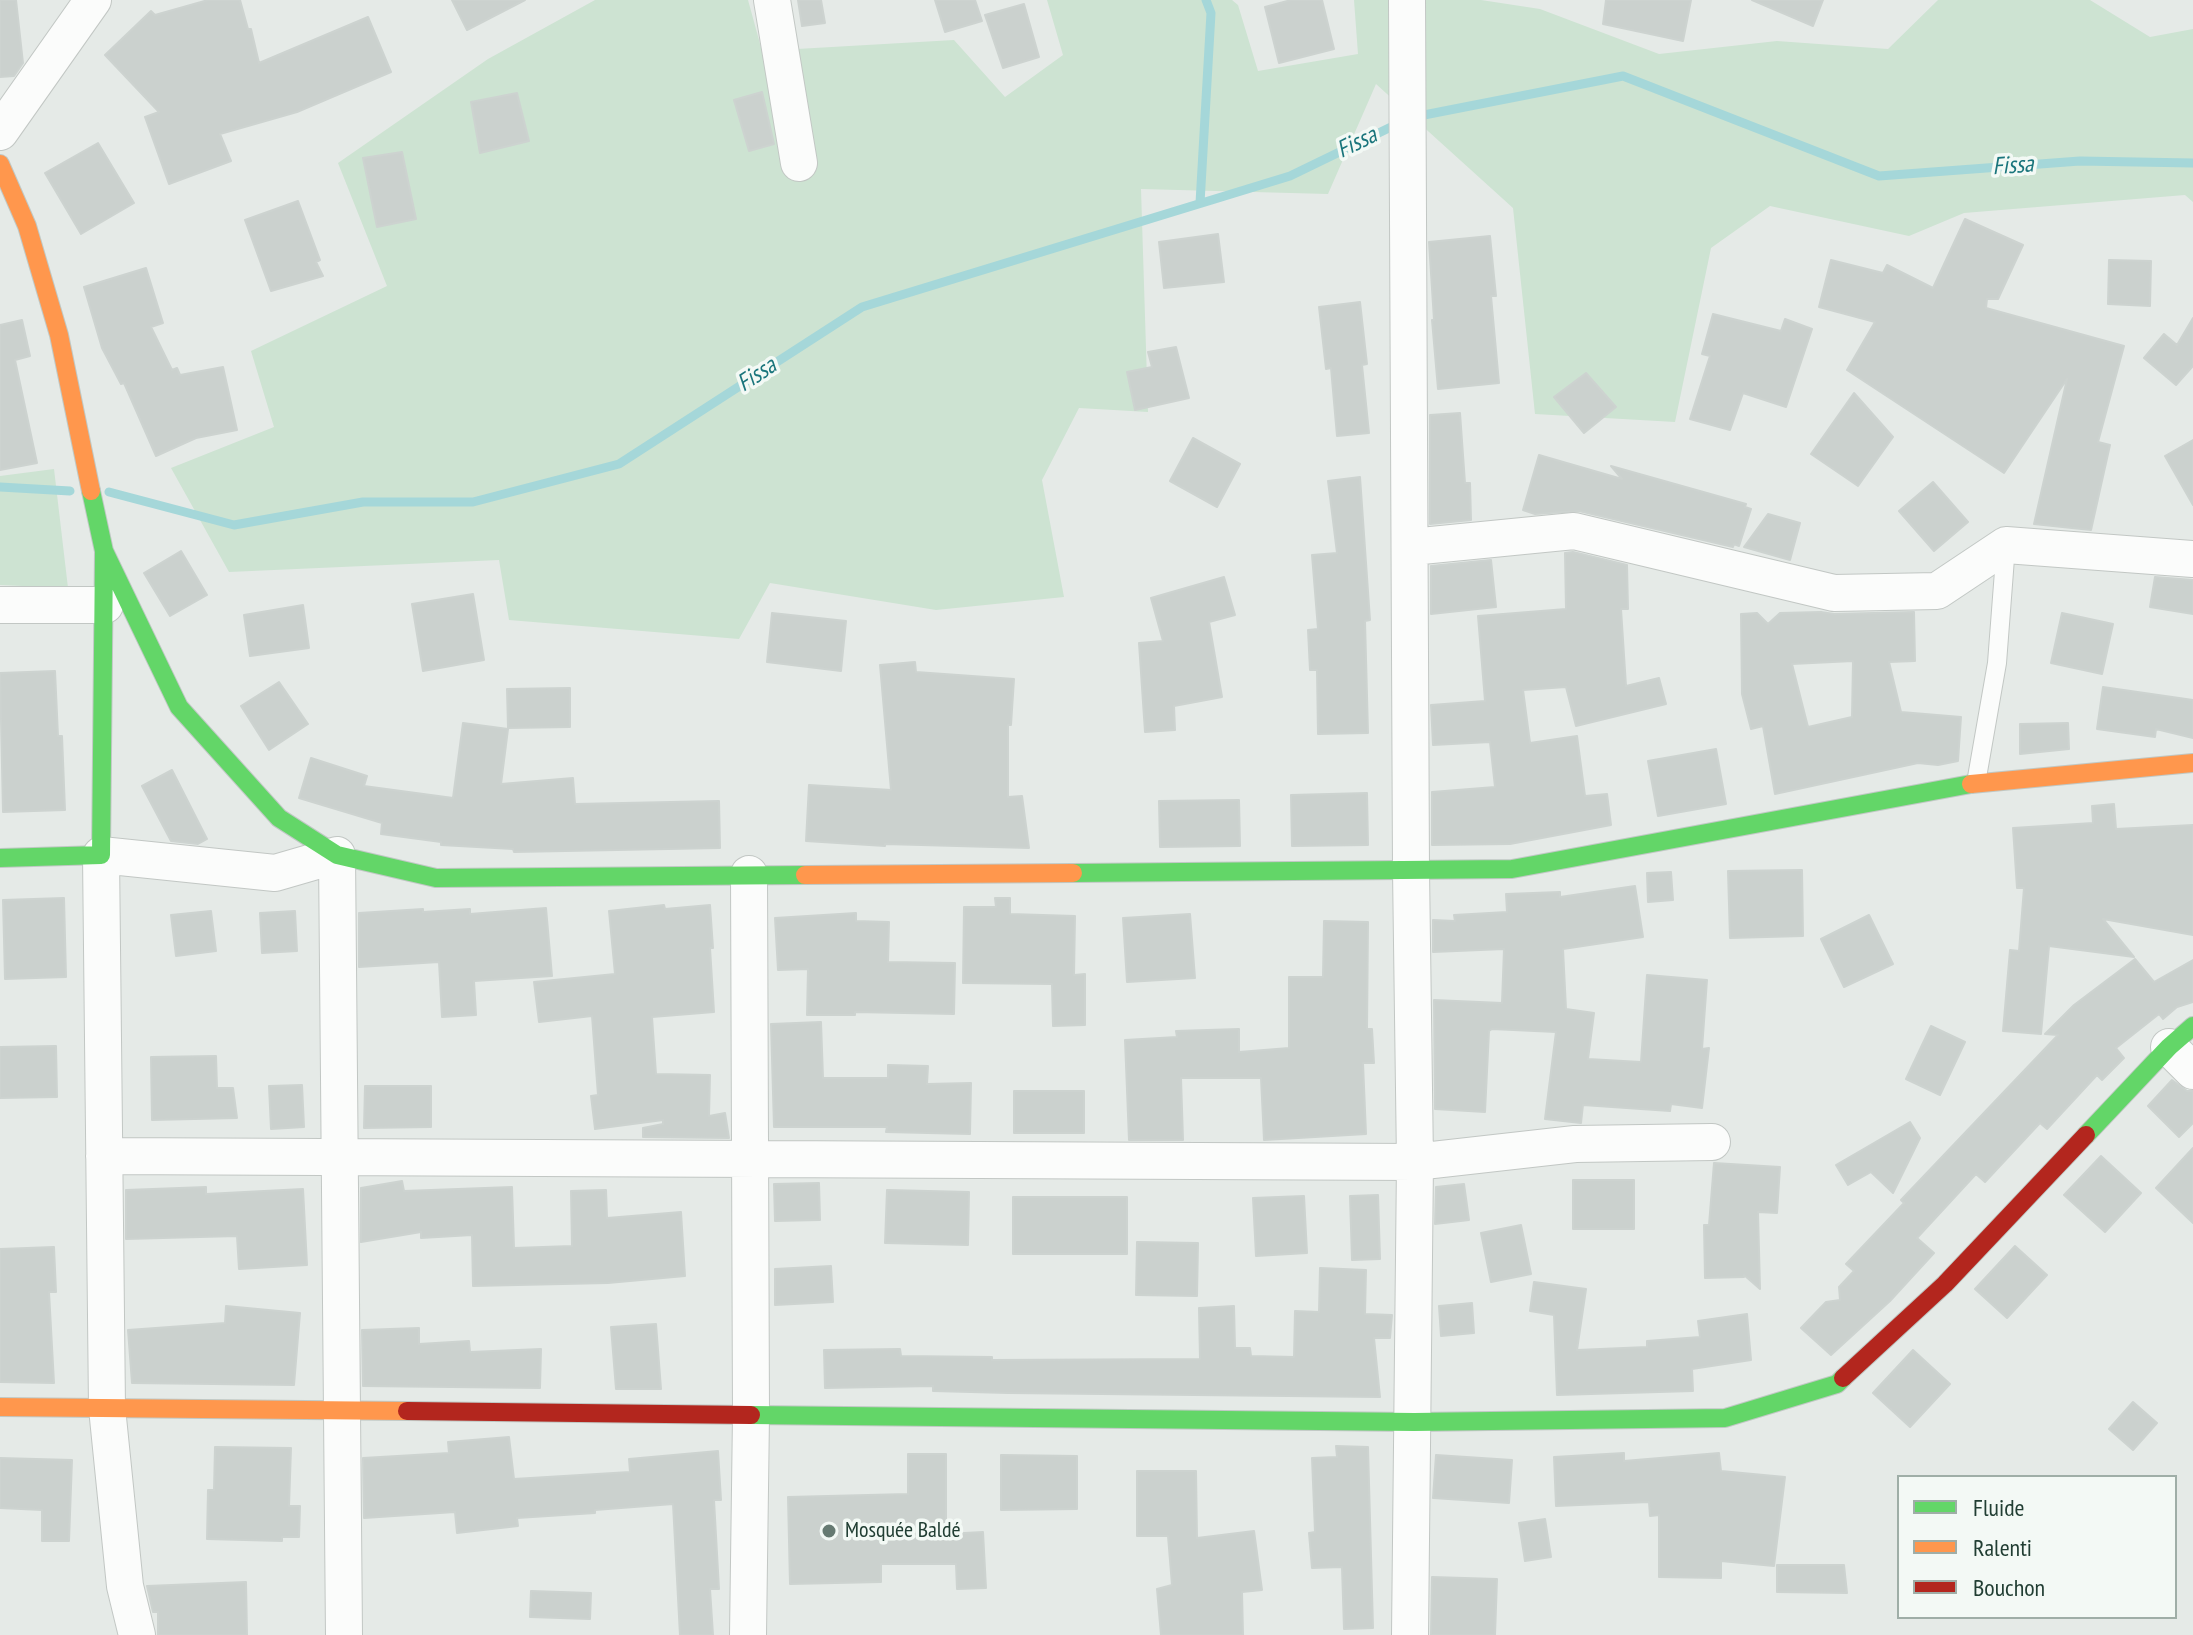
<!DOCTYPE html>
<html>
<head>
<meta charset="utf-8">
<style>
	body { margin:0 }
	#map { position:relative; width:2193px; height:1635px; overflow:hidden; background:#e5eae7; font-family:"PT Sans Narrow",sans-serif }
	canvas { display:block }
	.legend { position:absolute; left:1897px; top:1475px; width:280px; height:144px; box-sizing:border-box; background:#f3f9f5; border:2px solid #9faea7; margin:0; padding:10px 14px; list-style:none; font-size:24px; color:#213e33 }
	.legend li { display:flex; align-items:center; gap:16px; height:40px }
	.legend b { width:40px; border:2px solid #9faea7 }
</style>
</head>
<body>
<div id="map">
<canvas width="2193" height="1635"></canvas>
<ul class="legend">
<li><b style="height:10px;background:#63d668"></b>Fluide</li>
<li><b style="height:10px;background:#ff974d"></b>Ralenti</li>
<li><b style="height:10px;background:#b3261e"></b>Bouchon</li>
</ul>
</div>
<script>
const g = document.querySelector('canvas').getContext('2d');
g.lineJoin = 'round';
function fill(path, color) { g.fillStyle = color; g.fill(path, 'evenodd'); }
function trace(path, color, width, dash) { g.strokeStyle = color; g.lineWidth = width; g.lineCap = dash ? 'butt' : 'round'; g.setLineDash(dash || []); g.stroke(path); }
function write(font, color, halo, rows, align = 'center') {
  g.font = font + ' "PT Sans Narrow",sans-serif'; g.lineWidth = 7; g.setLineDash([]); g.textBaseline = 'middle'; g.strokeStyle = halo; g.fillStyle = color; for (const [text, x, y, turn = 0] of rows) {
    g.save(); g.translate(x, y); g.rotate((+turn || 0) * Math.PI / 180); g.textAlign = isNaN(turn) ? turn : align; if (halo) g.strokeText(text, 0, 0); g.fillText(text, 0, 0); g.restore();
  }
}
fill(new Path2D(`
	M595 0H748L762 51 954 40 1005 97 1063 55 1047 0H1232L1238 5 1258 71 1358 54 1354 0H1481L1540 9 1659 54 1777 41 1888 49 1938 0H2090L2150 37 2193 29V202L2185 195 1964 213 1909 236 1770 206 1711 248 1675 422 1535 414 1513 208 1376 84 1328 194 1141 189 1148 412 1079 408 1042 480 1064 597 936 610 770 583 739 639 509 620 499 560 229 572 171 468 274 427 251 351 387 286 338 163 488 59Z
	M54 469 68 588 0 585V476Z`), '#cde3d2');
trace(new Path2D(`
	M1424 115 1623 76 1879 176 2080 161 2193 163
	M1200 203 1211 13 1206 0
	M0 487 70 491
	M109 492 234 525 363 502H473L619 464 862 307 1290 176 1391 127`), '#a5d7d9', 9);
const building = new Path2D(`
	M0 0H16L23 63 14 76 0 77Z
	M208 0H240L248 29H251L259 63 368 17 391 72 297 112 220 134 231 161 169 184 145 117 159 112 105 55 151 11 155 15Z
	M452 0H525L467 30Z
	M798 0H821L825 23 802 26Z
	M935 0H975L982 21 945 32Z
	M1291 0H1322L1334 49 1279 63 1265 7Z
	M1606 0H1691L1683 41 1603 24Z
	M1752 0H1823L1813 26Z
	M1024 4 1039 57 1003 68 985 15Z
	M762 92 774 144 749 151 734 100Z
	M517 93 529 141 480 153 471 102Z
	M98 143 134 203 81 234 45 173Z
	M402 152 416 219 377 227 363 158Z
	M298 201 320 260 316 262 323 276 271 291 245 220Z
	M1965 219 2023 245 1998 299H1987L1986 308 2124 346 2098 442 2110 445 2091 530 2034 524 2067 379 2004 473 1847 370 1875 322 1819 307 1831 260 1883 273 1887 265 1933 288Z
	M1218 234 1224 282 1164 288 1159 242Z
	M1490 236 1496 296H1491L1499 383 1438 389 1432 320H1434L1429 242Z
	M2109 260 2151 261 2150 306 2108 304Z
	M146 268 163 323 151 327 172 370 177 368 180 375 223 367 237 430 196 438 156 456 124 383 121 384 102 348 84 287Z
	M1360 302 1367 364 1362 365 1369 433 1337 436 1331 368 1326 369 1319 307Z
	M1713 314 1781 331 1785 319 1812 329 1786 407 1743 393 1730 430 1690 419 1710 356 1702 354Z
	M2193 318V366L2176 385 2144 358 2164 334 2177 345Z
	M22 320 30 356 15 360 37 463 0 470V325Z
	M1176 347 1189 398 1135 410 1127 372 1152 367 1148 352Z
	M1586 373 1616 407 1584 433 1554 397Z
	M1854 393 1893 437 1858 486 1811 454Z
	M1460 413 1465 483H1470L1471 520 1430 524V415Z
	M1193 438 1240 464 1217 507 1170 481Z
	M2193 440V505L2165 456Z
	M1539 455 1622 479 1611 466 1746 504 1745 507 1751 509 1739 546 1734 544 1733 547 1579 511 1535 514 1523 510Z
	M1360 477 1370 620 1365 621 1368 733 1318 734 1317 670H1310L1308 630 1318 629 1312 555 1337 553 1328 481Z
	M1933 482 1968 522 1934 551 1899 511Z
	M1768 514 1800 523 1790 560 1744 547Z
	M181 551 207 595 170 616 144 573Z
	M1573 552 1627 565 1628 609H1621L1626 686 1659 678 1666 704 1576 726 1566 687 1523 690 1530 743 1577 736 1585 796 1607 794 1611 825 1510 844 1432 845V792L1495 787 1490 742 1433 745 1431 705 1485 701 1478 616 1566 609 1565 553Z
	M1491 560 1496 607 1431 614V566Z
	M1224 577 1235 615 1209 622 1222 697 1174 706 1175 730 1145 732 1139 643 1163 641 1151 598Z
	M2155 577 2193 580V614L2150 607Z
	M473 594 484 660 423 671 412 604Z
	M303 605 309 648 250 656 244 615Z
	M1821 612 1834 614 1914 612 1915 661 1889 662 1901 712 1961 717 1958 761 1938 765 1918 763 1775 794 1763 726 1751 729 1742 694 1741 614 1757 613 1768 624 1780 613ZM1853 661 1852 717 1808 727 1792 664Z
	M772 613 846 621 841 671 767 662Z
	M2062 613 2113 624 2102 674 2051 663Z
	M915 662 916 672 1014 679 1011 725H1008V797L1022 796 1029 848 885 844V846L806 841 809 785 891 790 880 665Z
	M55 671 58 736H62L65 810 3 812 0 673Z
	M279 682 308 724 269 750 241 706Z
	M2103 687 2193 700V738L2156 729 2155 737 2097 729Z
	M570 688V727L508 728 507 689Z
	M463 723 508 729 501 784 573 778 575 804 719 801 720 848 514 852 513 849 441 845V842L381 834 382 823 299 798 311 758 367 776 364 786 453 798Z
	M2068 723 2069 749 2020 754V724Z
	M1716 749 1726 804 1658 816 1648 761Z
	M172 770 207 839 198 844 171 841 142 786Z
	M1367 793 1368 845 1292 846 1291 795Z
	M1239 800 1240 846 1160 847 1159 801Z
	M2114 804 2116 829 2193 825V935L2103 919 2134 957 2049 946 2041 1034 2003 1031 2010 950 2019 951 2024 888H2017L2013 828 2093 823 2092 806Z
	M1802 870 1803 936 1730 938 1728 871Z
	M1671 872 1673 900 1648 902 1647 873Z
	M1635 886 1643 937 1563 949 1566 1009 1594 1013 1588 1059 1641 1062 1647 975 1707 980 1702 1049 1709 1048 1702 1108 1671 1104 1670 1111 1583 1105 1581 1123 1545 1119 1556 1032 1492 1029 1489 1031 1485 1112 1435 1109 1434 1000 1502 1003 1504 949 1433 952V920L1455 921 1454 915 1507 912 1506 894 1560 892V897Z
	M64 898 66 977 5 979 3 900Z
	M995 898H1010V914L1075 916 1074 975 1085 974V1025L1053 1026 1052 984 963 983 964 907H996Z
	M664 905 665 909 710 905 713 948H710L714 1012 652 1017 656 1074 710 1075 709 1116 725 1113 729 1138 643 1137V1128L663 1124V1120L595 1129 591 1096 598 1095 592 1016 539 1022 534 982 615 974 609 911Z
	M546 908 552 976 474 981 476 1015 442 1017 439 962 359 967V913L423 909V912L470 909V914Z
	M211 911 216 951 176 956 171 915Z
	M295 911 297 951 262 953 260 913Z
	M856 913V921L889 922 888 962 955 963 954 1014 855 1012V1015H807L808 969 778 970 775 918Z
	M1190 914 1195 978 1127 982 1123 918Z
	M1869 915 1893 964 1844 987 1821 939Z
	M1324 921 1368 922 1367 1029H1372L1374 1063H1363L1366 1134 1264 1140 1261 1078H1181L1183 1140H1129L1125 1040 1177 1037 1176 1031 1239 1029V1052L1289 1048V977H1323Z
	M2135 959 2154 982 2193 960V1002L2177 1007 2163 1019 2159 1014 2116 1048 2124 1058 2102 1080 2097 1075 2047 1129 2040 1123 1985 1182 1976 1174 1917 1238 1934 1253 1890 1301 1831 1355 1801 1328 1826 1302 1840 1300 1839 1287 1854 1271 1846 1264 1904 1203 1901 1200 2058 1035 2045 1034 2074 1005Z
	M821 1022 823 1078H888V1065L928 1066 927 1084 971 1083 970 1134 886 1132 887 1127H774L771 1024Z
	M1931 1026 1965 1042 1940 1095 1906 1079Z
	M56 1046 57 1097 0 1098V1047Z
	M216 1056 217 1088H233L237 1118 152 1120 151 1057Z
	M2172 1080 2187 1091H2193V1123L2179 1137 2148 1106Z
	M302 1085 304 1127 271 1129 269 1086Z
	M365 1086H431V1127L364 1128Z
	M1014 1091H1084V1133H1014Z
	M1910 1122 1920 1138 1893 1193 1871 1172 1848 1185 1836 1165Z
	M2193 1148V1223L2156 1188Z
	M2101 1156 2141 1193 2105 1232 2064 1195Z
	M1714 1163 1780 1167 1777 1213 1758 1212 1760 1289 1744 1275V1277L1705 1278 1704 1225H1709Z
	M1573 1180H1634V1229H1573Z
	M402 1181 404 1191 512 1187 514 1248 572 1246 571 1191 606 1190 607 1218 681 1212 685 1276 608 1283 473 1286 472 1235 421 1238V1232L361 1242V1188Z
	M819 1183 820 1220 775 1221 774 1184Z
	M1464 1184 1469 1220 1435 1224 1436 1187Z
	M206 1187V1194L303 1189 307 1265 239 1269 237 1236 126 1239V1190Z
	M887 1190 969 1192 968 1245 885 1243Z
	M1378 1195 1380 1259 1352 1260 1350 1196Z
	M1304 1196 1307 1253 1256 1256 1253 1198Z
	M1013 1197H1127V1254H1013Z
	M1521 1225 1531 1274 1491 1282 1481 1233Z
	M1137 1242 1198 1243 1197 1296 1136 1295Z
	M2015 1246 2047 1275 2007 1318 1975 1289Z
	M54 1247 56 1292H49L54 1383 0 1382V1249Z
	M831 1266 833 1302 775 1305V1269Z
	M1320 1268 1366 1270 1365 1314 1392 1315 1390 1338H1374L1380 1397 1008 1393 933 1391V1386L825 1388 824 1350 900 1349 901 1356 992 1357V1360L1200 1359 1199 1308 1234 1306 1235 1348H1250L1251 1356 1294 1357 1295 1311 1319 1312Z
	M1534 1282 1586 1289 1577 1350 1647 1347V1341L1700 1337 1698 1321 1747 1314 1751 1360 1692 1369 1693 1391 1557 1395 1554 1315 1530 1311Z
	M1472 1303 1474 1333 1441 1336 1439 1306Z
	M226 1306 300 1313 294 1385 132 1383 128 1330 225 1323Z
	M656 1324 661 1389H616L611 1327Z
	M419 1328V1344L469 1341 470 1352 541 1349 540 1388 363 1386 362 1330Z
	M1913 1350 1950 1384 1910 1427 1873 1393Z
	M2133 1402 2157 1423 2133 1450 2109 1429Z
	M509 1437 514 1479 630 1472 629 1459 718 1451 721 1500H714L719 1589H710L713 1635H680L673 1504 595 1510V1513L517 1518 518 1526 457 1533 455 1512 364 1518 363 1458 449 1453 448 1442Z
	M1336 1446 1368 1447 1373 1628 1344 1629 1342 1567 1312 1568 1309 1533 1315 1532 1312 1458 1337 1457Z
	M215 1447 291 1448 289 1506H300L299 1537H282V1541L207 1539 208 1490H214Z
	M1624 1453V1461L1719 1453 1721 1471 1785 1477 1774 1566 1721 1561V1578L1659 1577V1515L1650 1516 1649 1502 1556 1506 1554 1457Z
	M908 1454H946V1534L983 1532 986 1588 957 1589 956 1564H881V1582L790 1584 788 1497 908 1494Z
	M1001 1455 1077 1456V1509L1001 1510Z
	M1436 1455 1512 1460 1509 1503 1433 1498Z
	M0 1458 72 1460 69 1541H42V1510L0 1508Z
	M1137 1471H1196L1197 1538 1254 1531 1262 1590 1242 1592 1243 1635H1161L1157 1589 1172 1585 1168 1536H1137Z
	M1545 1519 1551 1557 1525 1561 1519 1523Z
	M1777 1565H1844L1847 1593 1777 1592Z
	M1432 1577 1497 1579 1495 1635H1431Z
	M246 1582 247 1635H158V1612H153L147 1586Z
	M531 1591 591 1593 590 1619 530 1617Z`);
fill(building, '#cbd1ce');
trace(building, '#cdd3d0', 2);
const lane = new Path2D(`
	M1976 783 1997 663 2006 545`);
const street = new Path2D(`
	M772 0 799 163
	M1407 0 1411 870 1415 1162 1410 1635
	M0 132 93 0
	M1411 547 1574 531 1834 593 1937 591 2006 545 2193 559
	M0 605H105
	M2169 1047 2193 1071
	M104 1156 1415 1162 1575 1144 1712 1142
	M137 1635 125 1586 107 1408 101 855 275 873 337 855 344 1635
	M748 1635 751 1415 749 874`);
const fast = new Path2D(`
	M104 551 179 707 279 818 337 855 436 878 805 875
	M0 858 101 855 104 551 91 491
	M1073 873 1512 869 1971 784
	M2086 1135 2169 1047 2193 1026
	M751 1415 1414 1422 1725 1418 1837 1384 1843 1378`);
const slow = new Path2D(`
	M0 164 27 226 59 335 91 491
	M1971 784 2193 763
	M805 875 1073 873
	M0 1407 407 1411`);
const jam = new Path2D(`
	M1843 1378 1945 1284 2086 1135
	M407 1411 751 1415`);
trace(lane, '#c2c7c4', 20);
trace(street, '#c2c7c4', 38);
trace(fast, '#c0c8c4', 20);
trace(slow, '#c0c8c4', 20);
trace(jam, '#c0c8c4', 20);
trace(lane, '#fbfcfb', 18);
trace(street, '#fbfcfb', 36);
trace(fast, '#63d668', 18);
trace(slow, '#ff974d', 18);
trace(jam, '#b3261e', 18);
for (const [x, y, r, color] of [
	[829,1531,8,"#667a72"]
]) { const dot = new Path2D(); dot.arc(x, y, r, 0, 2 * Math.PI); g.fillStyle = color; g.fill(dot); trace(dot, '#f3f9f5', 3); }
write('22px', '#213e33', '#f3f9f5', [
	["Mosquée Baldé",845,1531]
], 'left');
write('italic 24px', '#1a757c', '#f3f9f5', [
	["Fissa",1357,143,-26],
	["Fissa",2013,166,-4],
	["Fissa",757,375,-33]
]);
</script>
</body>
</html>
